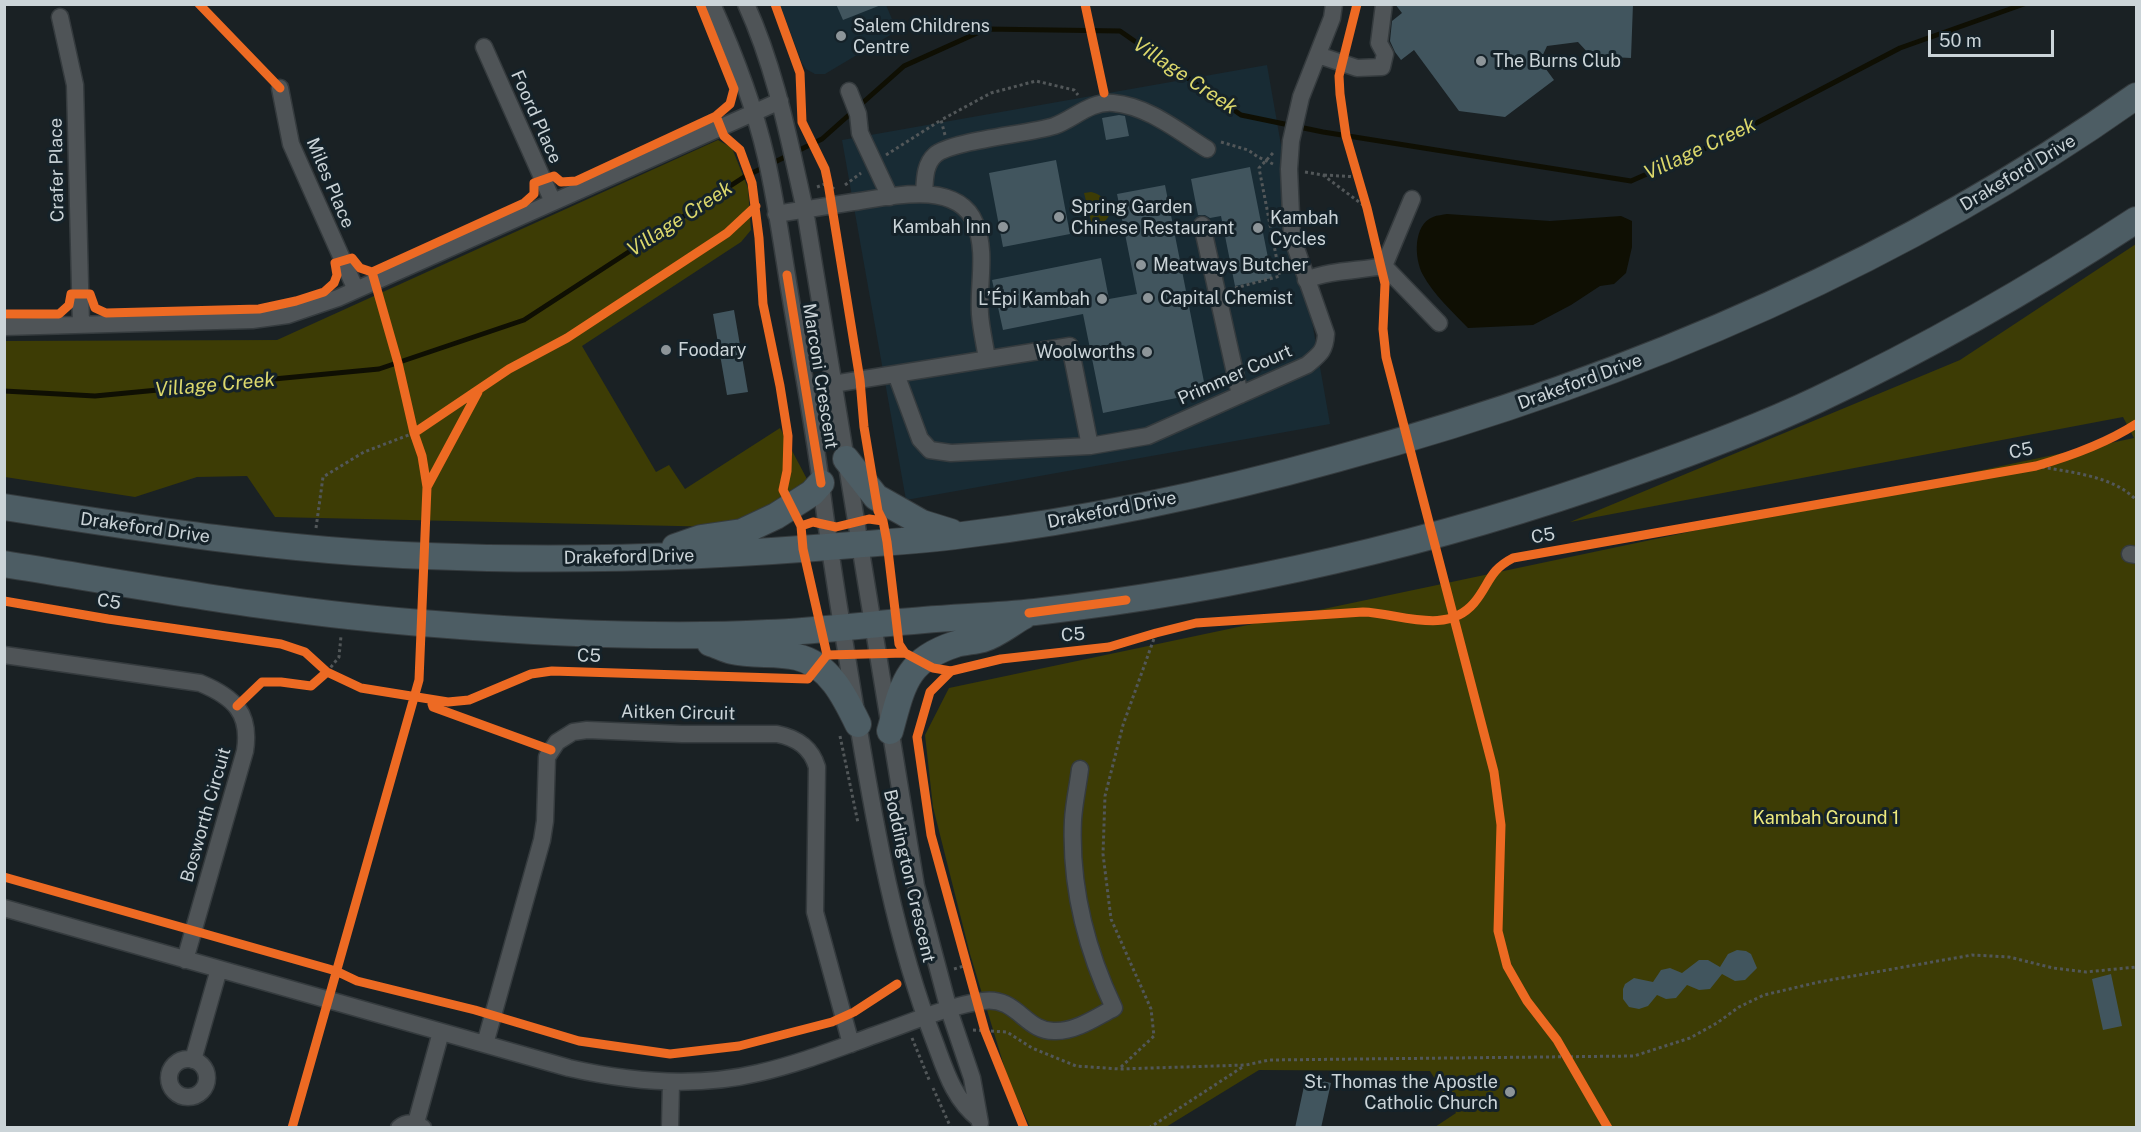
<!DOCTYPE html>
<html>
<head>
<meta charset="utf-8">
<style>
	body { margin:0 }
	#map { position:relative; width:2141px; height:1132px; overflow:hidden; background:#1a2124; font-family:"Public Sans",sans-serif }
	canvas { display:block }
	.frame { position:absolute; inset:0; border:6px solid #cbd4d8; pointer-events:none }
	.scale { position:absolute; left:1928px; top:30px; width:126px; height:27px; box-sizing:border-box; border:3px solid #cbd4d8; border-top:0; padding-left:8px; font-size:18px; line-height:21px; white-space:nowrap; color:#cbd4d8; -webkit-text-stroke:4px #152229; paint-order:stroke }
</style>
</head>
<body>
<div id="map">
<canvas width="2141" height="1132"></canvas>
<div class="frame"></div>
<div class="scale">50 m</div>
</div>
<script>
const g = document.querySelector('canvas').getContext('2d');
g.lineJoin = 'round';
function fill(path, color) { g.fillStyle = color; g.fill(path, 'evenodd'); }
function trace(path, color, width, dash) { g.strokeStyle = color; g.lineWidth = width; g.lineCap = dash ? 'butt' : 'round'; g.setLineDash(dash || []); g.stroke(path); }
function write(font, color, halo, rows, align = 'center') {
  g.font = font + ' "Public Sans",sans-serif'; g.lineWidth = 6; g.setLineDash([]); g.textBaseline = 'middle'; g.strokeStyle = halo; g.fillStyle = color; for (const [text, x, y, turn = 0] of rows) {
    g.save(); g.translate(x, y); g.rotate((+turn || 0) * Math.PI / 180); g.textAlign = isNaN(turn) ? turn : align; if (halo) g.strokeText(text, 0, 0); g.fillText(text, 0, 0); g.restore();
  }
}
fill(new Path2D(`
	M780 5H886L897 31 825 74H815L806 69 802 63Z
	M1267 65 1330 424 906 500 842 140Z`), '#182b34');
fill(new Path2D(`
	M718 140 732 148 748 188 751 230 741 242 582 346 656 472 669 465 685 489 780 428 808 481 800 495 722 527 275 517 247 476 197 477 135 497 5 477 4 341 277 340Z
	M1091 192C1107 195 1118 214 1102 223 1099 225 1095 225 1092 225L1084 193Z
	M2136 244V1127H1435L1456 1113 1430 1071 1259 1070 1166 1127H1030L1008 1079 970 954 933 807 925 735 949 688 2134 438 2123 417 1570 522 1960 360Z`), '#3d3c05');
fill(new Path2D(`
	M1447 214 1550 221 1621 216 1632 221V247L1626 273 1614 284 1600 286 1571 305 1533 325 1468 328C1453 312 1433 294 1423 275 1414 258 1413 225 1433 217 1437 215 1443 215 1447 214Z`), '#0f0f03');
trace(new Path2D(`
	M4 391 95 396 379 369 524 320 744 177 822 139 904 66 986 29 1120 31 1241 115 1323 132 1631 181 1724 140 1900 48 2024 4`), '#0f0f03', 5);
fill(new Path2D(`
	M836 4H880L881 5 843 20Z
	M1395 4H1633L1631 58 1591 56 1578 42 1547 46 1540 61 1554 80 1505 117 1459 111 1414 50 1401 60 1395 52 1390 41 1392 21 1402 13Z
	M1119 115 1125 116 1129 136 1106 140 1102 118Z
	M1056 160 1070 234 1003 247 989 173Z
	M1250 167 1272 278 1235 286 1221 216 1210 218 1205 215H1198L1191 179Z
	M1165 185 1206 392 1103 413 1083 314 1003 330 992 280 1101 258 1109 299 1137 294 1117 194Z
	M734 310 748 392 727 395 713 314Z
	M1737 950 1746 951 1751 954 1757 968 1745 980 1735 981 1722 974 1710 989 1699 990 1687 985 1676 998 1666 999 1657 995 1648 1006 1639 1009 1629 1007 1623 999V989L1625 984 1634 978 1653 982 1661 970 1670 968 1682 973 1699 960H1708L1720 967 1728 954Z
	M2111 974 2122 1026 2103 1030 2092 979Z
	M1306 1077 1331 1083 1321 1128H1295Z`), '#41555e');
const minor = new Path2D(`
	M712 4C734 53 754 105 766 157 777 205 783 253 791 300 801 361 813 422 821 484 831 564 845 644 858 724 876 831 895 939 934 1040 945 1069 953 1099 979 1119
	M746 4C776 70 789 140 805 210L916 886 949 1010 972 1078 980 1123
	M60 17 75 85 81 325
	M484 47 553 202
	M1318 55 1357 68 1382 67 1385 54 1379 43 1384 4
	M280 88 291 144 356 290
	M849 91 858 114 860 133 890 197
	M924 194C925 181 924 165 935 155 950 141 1029 134 1054 126 1074 119 1090 101 1113 103 1148 106 1178 131 1207 149
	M776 214C802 210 828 206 853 202 888 197 957 179 975 223 987 252 978 284 980 314 981 329 985 345 987 359
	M1202 225 1240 395
	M1384 266 1439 323
	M1384 266 1412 199
	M1306 280C1331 270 1357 271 1384 266
	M4 327 252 320 288 315 338 298 780 101
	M896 374 920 439 930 450 951 453 1090 446 1148 436 1307 365C1320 354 1325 351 1326 334L1292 237 1289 169 1291 141 1301 97 1332 18 1334 4
	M833 384 1070 346 1090 446
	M2130 554 2136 555
	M4 655 200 683C234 697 251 713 245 751L185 960
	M4 908 569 1068C631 1082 696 1088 758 1073 798 1064 836 1049 875 1035 910 1023 947 1006 983 1001 1018 996 1025 1033 1056 1031 1077 1031 1096 1017 1114 1008 1086 949 1070 885 1073 820 1074 803 1078 786 1080 769
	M485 1044 542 840 545 821 547 757 557 742 573 732 587 730 682 734H777C797 738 811 747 817 767L815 912 851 1044
	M169 1078a19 19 0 1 1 38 0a19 19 0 1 1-38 0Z
	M193 1060 219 969
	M416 1123 441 1032
	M399 1128C407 1121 414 1122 423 1128
	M670 1128 671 1083`);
const highway = new Path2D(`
	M846 459 876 497 922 523 951 532
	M4 507C144 529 285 551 427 556 568 562 711 557 852 545 889 542 926 540 963 535 1089 520 1214 493 1336 459 1620 382 1895 267 2136 96
	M675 547 701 538 742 532 776 516 812 493 821 483
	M4 564C147 587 291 614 435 624 545 633 658 639 768 633 820 631 872 624 924 620 961 617 998 616 1035 612 1237 589 1438 542 1630 474 1693 452 1756 429 1817 400 1929 347 2032 288 2136 220
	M710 643C717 645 724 649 732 651 753 656 776 652 797 657 829 664 845 697 858 724
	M890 731C903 684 906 660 956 644 965 642 974 641 983 639 997 635 1011 623 1024 616`);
trace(minor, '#353b3e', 19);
trace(highway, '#353b3e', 28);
trace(new Path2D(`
	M945 135 941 120 991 93 1036 81 1074 90 1078 95
	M1221 142 1248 150 1258 157 1273 164
	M886 155 941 120
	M1305 172 1323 175 1367 208
	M1324 175 1358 177
	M845 185 861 173
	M817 187 828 183 834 189
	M1235 288 1280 276 1259 168 1273 153
	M2036 466C2067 472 2113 475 2136 500
	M316 528 323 477 364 452 414 433
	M327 672 339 657 341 636
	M840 736 858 823
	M954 969 967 965
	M973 1030 1007 1032 1032 1048 1076 1066 1120 1069 1246 1065 1269 1060 1634 1056 1690 1038 1717 1023 1739 1007 1764 995 1819 982 1972 955 2009 957 2053 968 2086 972 2136 967
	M912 1038 930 1082
	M1121 1067 1154 1036 1151 1009 1111 919 1103 854 1105 796 1123 725 1156 633
	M933 1088 951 1128
	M1149 1128 1244 1066`), '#525759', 3, [3, 3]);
trace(minor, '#4f5457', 16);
trace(highway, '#4d5d64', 26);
trace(new Path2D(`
	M199 4 280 88
	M700 4 734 89 730 104 716 116 724 136 740 150 752 183 759 238 763 304 780 386 788 436 787 471 783 490 801 526 803 549 827 655
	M775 4 800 73 802 122 825 169 828 183 860 380 864 427 878 511 883 521 887 542 899 644 905 653
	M1085 4 1104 93
	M1357 4 1339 76 1340 94 1346 136 1367 208 1385 284 1383 329 1386 357 1494 772 1501 825 1498 931 1507 966 1527 1001 1557 1040 1608 1128
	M787 275 821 483
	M4 314H59L69 305 71 294H90L95 308 106 313 259 309 296 301 324 292 334 283 337 275 335 263 352 258 360 268 372 272 524 203 534 194V183L554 176 561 182 576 181 716 116
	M414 433 509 369 567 338 727 233 756 206
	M427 487 478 392
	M801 526 813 522 836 527 869 519 883 521
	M4 601 108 619 281 644 305 652 327 672 361 688 448 702 469 700 531 674 552 671 808 679 827 655
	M1029 613 1126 600
	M827 655 905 653 933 668 951 671 1001 659 1109 647 1156 633 1196 623 1363 612C1399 613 1446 636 1474 603 1490 584 1488 571 1513 558L2036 466C2071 456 2105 444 2136 424
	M951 671 930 692 917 737 931 835 985 1031 1024 1128
	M432 704 433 707 551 750
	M237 706 262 682H281L311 686 327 672
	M4 877 336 971 357 981 475 1010 579 1041 670 1054 739 1046 832 1022 854 1012 897 984
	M292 1128 419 680 427 487 422 456 414 433 398 363 372 272`), '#ed6a23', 9);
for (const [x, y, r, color] of [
	[841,36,6,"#8d9599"],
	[1481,61,6,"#8d9599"],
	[1059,217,6,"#8d9599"],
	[1003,227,6,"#8d9599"],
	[1258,228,6,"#8d9599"],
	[1141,265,6,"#8d9599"],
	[1148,298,6,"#8d9599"],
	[1102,299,6,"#8d9599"],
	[666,350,6,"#8d9599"],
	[1147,352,6,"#8d9599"],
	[1510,1092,6,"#8d9599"]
]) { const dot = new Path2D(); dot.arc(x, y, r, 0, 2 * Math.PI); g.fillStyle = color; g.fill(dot); trace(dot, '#152229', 2); }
write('18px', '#cbd4d8', '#152229', [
	["Salem Childrens",853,26],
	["Centre",853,47],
	["The Burns Club",1493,61],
	["Spring Garden",1071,207],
	["Chinese Restaurant",1071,228],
	["Kambah",1270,218],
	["Cycles",1270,239],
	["Kambah Inn",991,227,"right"],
	["Meatways Butcher",1153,265],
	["Capital Chemist",1160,298],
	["L’Épi Kambah",1090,299,"right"],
	["Foodary",678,350],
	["Woolworths",1135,352,"right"],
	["St. Thomas the Apostle",1498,1082,"right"],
	["Catholic Church",1498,1103,"right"]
], 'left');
write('18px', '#cbd4d8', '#152229', [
	["Foord Place",536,117,66],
	["Crafer Place",57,170,-91],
	["Drakeford Drive",2018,173,-31],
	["Miles Place",330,183,67],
	["Primmer Court",1235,375,-24],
	["Marconi Crescent",820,376,81],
	["Drakeford Drive",1580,382,-20],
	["C5",2021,451,-11],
	["Drakeford Drive",1112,510,-11],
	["Drakeford Drive",145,528,8],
	["C5",1543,536,-10],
	["Drakeford Drive",629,557,-1],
	["C5",109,602,9],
	["C5",1073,635,-5],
	["C5",589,656,2],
	["Aitken Circuit",678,713,1],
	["Bosworth Circuit",206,815,-74],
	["Boddington Crescent",909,876,77]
]);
write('18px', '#edea7d', '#152229', [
	["Kambah Ground 1",1826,818]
]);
write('italic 20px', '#dbd76b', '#152229', [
	["Village Creek",1185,76,34],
	["Village Creek",1700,149,-25],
	["Village Creek",680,219,-33],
	["Village Creek",215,385,-5]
]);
</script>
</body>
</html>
